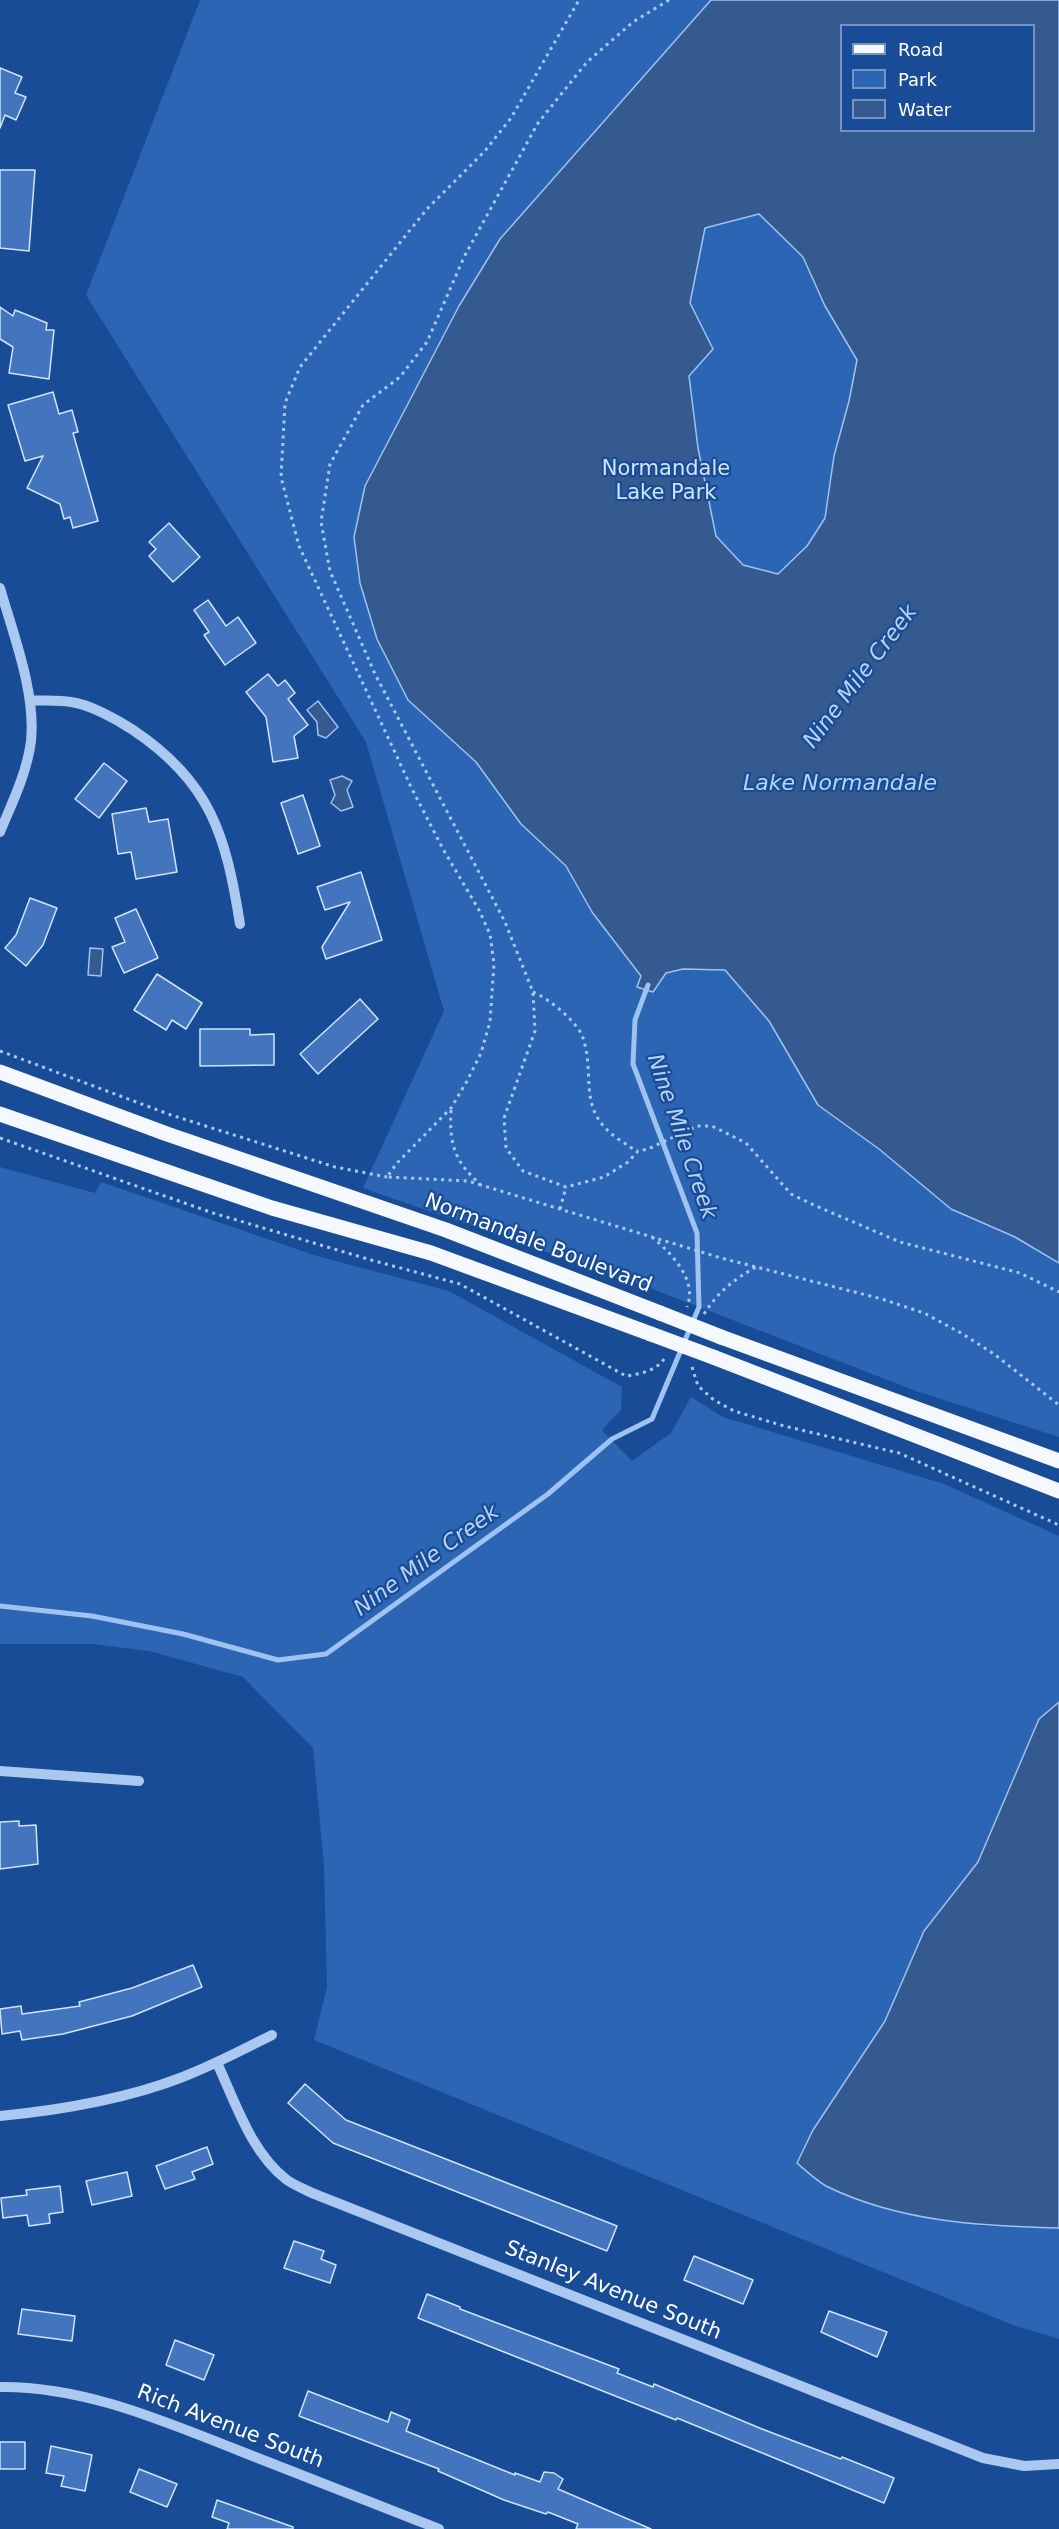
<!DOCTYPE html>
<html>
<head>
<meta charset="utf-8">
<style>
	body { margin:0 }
	#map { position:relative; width:1059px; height:2529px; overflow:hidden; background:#194c96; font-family:"DejaVu Sans",sans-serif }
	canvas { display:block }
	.legend { position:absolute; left:840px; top:24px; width:195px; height:108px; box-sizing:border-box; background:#194c96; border:2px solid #7594c0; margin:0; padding:8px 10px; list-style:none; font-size:18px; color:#fff }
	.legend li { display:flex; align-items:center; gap:12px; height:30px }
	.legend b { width:30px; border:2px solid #7594c0 }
</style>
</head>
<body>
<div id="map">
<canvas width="1059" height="2529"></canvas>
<ul class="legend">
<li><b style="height:8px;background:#f5f8ff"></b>Road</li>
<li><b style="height:16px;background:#2c65b4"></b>Park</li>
<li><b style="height:16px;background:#355a90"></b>Water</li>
</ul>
</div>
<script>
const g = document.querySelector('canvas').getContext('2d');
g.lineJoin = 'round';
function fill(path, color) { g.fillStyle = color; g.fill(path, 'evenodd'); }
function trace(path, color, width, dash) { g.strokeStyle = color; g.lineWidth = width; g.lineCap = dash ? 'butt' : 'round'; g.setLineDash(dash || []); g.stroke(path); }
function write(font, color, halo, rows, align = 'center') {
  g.font = font + ' "DejaVu Sans",sans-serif'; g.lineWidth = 4.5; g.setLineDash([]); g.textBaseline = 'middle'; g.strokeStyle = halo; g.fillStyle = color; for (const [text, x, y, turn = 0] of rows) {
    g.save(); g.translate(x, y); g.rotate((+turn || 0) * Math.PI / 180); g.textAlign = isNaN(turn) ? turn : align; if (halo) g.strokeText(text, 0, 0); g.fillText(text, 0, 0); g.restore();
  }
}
fill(new Path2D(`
	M200 0H1059V1437L916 1391 650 1288 363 1188 444 1011 366 742 86 295ZM842 26H1034V130H842Z
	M0 1167 95 1193 101 1182 317 1256 449 1291 622 1387 621 1410 602 1430 632 1461 671 1433 691 1397 723 1417 944 1484 1059 1536V1702L1039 1719 978 1862 924 1931 885 2021 813 2130 797 2163 980 2226 1059 2228V2339L1013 2325 314 2040 327 1987 324 1866 313 1748 243 1677 149 1651 92 1644H0Z`), '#2c65b4');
const water = new Path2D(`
	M711 0H1059V1263L1015 1237 951 1209 879 1149 818 1105 769 1021 725 970 683 969 666 973 653 992 637 987 641 976 592 912 566 866 521 824 476 762 408 700 377 639 360 583 354 537 365 486 459 306 500 239ZM842 26H1034V130H842ZM759 214 803 257 825 306 857 360 849 401 834 456 825 518 807 546 778 574 743 565 716 536 698 448 689 376 713 349 690 303 705 228Z
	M318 701 338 727 326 738 318 735 317 722 307 710Z
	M342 776 352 781 347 790 353 807 341 811 331 803 335 795 330 780Z
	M90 948 103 949 101 976 88 975Z
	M1059 1702V2228C980 2226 899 2222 826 2186 816 2180 806 2171 797 2163L813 2130 885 2021 924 1931 978 1862 1039 1719Z`);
fill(water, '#355a90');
trace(water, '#9ec3f3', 1.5);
trace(new Path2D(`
	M0 1606 92 1616 183 1634 278 1660 326 1654 548 1494 612 1439 652 1419 699 1307 697 1233 633 1064 635 1020 648 985`), '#9ec3f3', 5);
const building = new Path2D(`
	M0 68 22 77 15 93 26 97 16 120 5 115 0 128Z
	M0 170H35L29 251 0 248Z
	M0 307 13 316 15 310 47 323 46 330H54L49 379 9 373 13 347 0 339Z
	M53 392 59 414 72 410 78 432 73 433 98 521 73 528 70 517 64 519 60 504 27 488 43 456 25 461 8 405Z
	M169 523 200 557 173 582 149 556 156 549 149 542Z
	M208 600 226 626 238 617 256 643 225 665 204 635 209 632 194 610Z
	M268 674 278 686 285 680 295 693 288 699 308 725 294 736 298 758 273 762 266 717 246 692Z
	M104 763 127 781 99 818 75 799Z
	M303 795 320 846 298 854 281 803Z
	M146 808 149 822 168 819 177 872 136 879 131 852 118 854 112 814Z
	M361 872 382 940 326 959 322 947 350 902 325 910 317 887Z
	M30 898 57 908 43 945 26 966 5 948 16 935Z
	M136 909 158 958 124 973 112 947 125 942 115 918Z
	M157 974 202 1003 186 1029 172 1020 166 1030 134 1010Z
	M360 999 378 1019 318 1074 300 1054Z
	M200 1029H250V1035L274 1034V1065L200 1066Z
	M19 1821V1826L36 1825 38 1864 0 1869V1822Z
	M193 1965 202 1987 132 2016 63 2034 22 2040 20 2031 2 2034 0 2009 21 2006 22 2014 80 2006 79 2002 132 1988Z
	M305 2084 346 2120 617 2226 607 2251 333 2143 288 2103Z
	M207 2147 213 2164 192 2172 195 2179 165 2189 156 2166Z
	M127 2172 132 2196 92 2205 86 2181Z
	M60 2186 63 2212 49 2214 50 2223 29 2226 27 2215 3 2218 1 2198 27 2195 26 2190Z
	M294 2241 324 2251 321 2259 336 2265 330 2283 284 2268Z
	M694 2256 753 2280 743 2304 684 2280Z
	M427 2294 460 2307V2309L619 2369 617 2373 653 2387 654 2384 762 2429 841 2459 842 2457 894 2478 884 2503 677 2418 676 2420 418 2318Z
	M22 2309 75 2316 72 2341 18 2334Z
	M829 2311 887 2332 877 2357 821 2332Z
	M175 2340 214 2355 204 2380 166 2365Z
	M308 2391 388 2422 391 2412 410 2420 406 2431 515 2475V2473L540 2482 544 2472 554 2473 563 2479 558 2489 651 2529H576L578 2524 548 2512 546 2514 504 2500 438 2471 439 2469 299 2416Z
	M0 2442H25V2469H0Z
	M51 2446 92 2455 85 2491 61 2486 64 2476 46 2473Z
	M139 2469 177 2484 167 2507 130 2492Z
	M217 2500 293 2527V2529H227L229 2523 212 2517Z`);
fill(building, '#4275bd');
trace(building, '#d2e4fb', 1.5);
trace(new Path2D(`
	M669 0 633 22 587 62 538 123 464 257 427 342 400 377 363 405 330 464 321 522 330 571 375 674 505 922 533 992 535 1031 504 1118 506 1148 523 1171 566 1187 604 1177 628 1162 638 1151 648 1149 697 1126H712L746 1143 791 1194 816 1206 900 1242 1020 1273 1059 1292
	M533 992C548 998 578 1022 583 1038 596 1078 576 1109 618 1139 625 1143 630 1148 638 1151
	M0 1051 171 1115 335 1167 387 1177
	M451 1110C449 1145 455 1162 481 1185L721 1258 882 1299 924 1313 961 1333 994 1354 1059 1405
	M0 1138 213 1213 371 1260 460 1284 626 1376C640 1374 659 1370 665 1357
	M481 1185 468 1181 387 1177 397 1163 451 1108 467 1081 481 1053 490 1022 494 964 490 934 479 910 443 849 411 787 299 546 281 477 285 403 300 367 427 209 484 152 511 118 579 0
	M560 1209 566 1187
	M652 1237C671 1253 698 1280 687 1307
	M704 1314C718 1292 733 1280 756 1267
	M692 1367 698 1386 714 1400 734 1411 784 1426 899 1453 1059 1525`), '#abc8f0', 3, [3, 4.5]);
trace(new Path2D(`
	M0 588C13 634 36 692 31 741 27 773 12 803 0 832
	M30 700C43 701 58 700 71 702 89 704 118 720 133 730 211 782 226 836 240 924
	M0 1771 139 1781
	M217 2063C235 2101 251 2153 287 2180 294 2185 304 2189 312 2193L983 2458 1024 2466 1059 2464
	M0 2116C61 2110 123 2100 180 2078 212 2066 242 2050 272 2035
	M0 2387C84 2386 163 2421 240 2451 306 2477 373 2503 439 2529`), '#abc8f0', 10);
trace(new Path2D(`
	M0 1072 167 1134 446 1230 660 1313
	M0 1114 272 1208 431 1253 651 1334
	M721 1337 1059 1461
	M713 1357 1059 1491`), '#f5f8ff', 15);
trace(new Path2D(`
	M660 1313 721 1337
	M651 1334 713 1357`), '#f5f8ff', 15);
write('21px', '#d2e4fb', '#194c96', [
	["Normandale",666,470],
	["Lake Park",666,494]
]);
write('21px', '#fff', '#194c96', [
	["Normandale Boulevard",538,1244,21],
	["Stanley Avenue South",613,2291,22],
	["Rich Avenue South",230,2427,21]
]);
write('italic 22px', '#b7d3f7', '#194c96', [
	["Nine Mile Creek",861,677,-53],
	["Lake Normandale",840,784],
	["Nine Mile Creek",681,1137,71],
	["Nine Mile Creek",427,1561,-36]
]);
</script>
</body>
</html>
